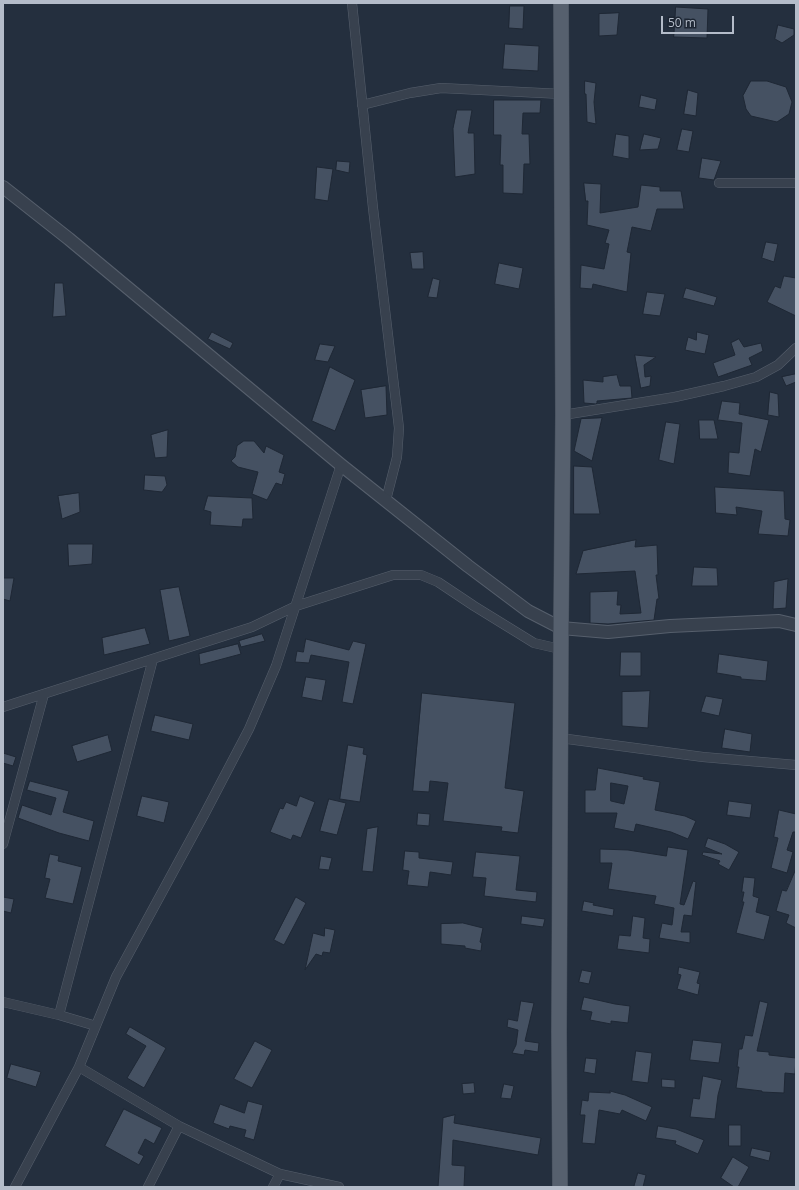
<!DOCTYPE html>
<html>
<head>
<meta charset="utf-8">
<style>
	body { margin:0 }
	#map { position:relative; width:799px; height:1190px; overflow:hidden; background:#242f3e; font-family:"Open Sans",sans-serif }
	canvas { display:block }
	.frame { position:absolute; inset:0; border:4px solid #b4bcc9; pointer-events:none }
	.scale { position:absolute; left:661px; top:16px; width:73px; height:18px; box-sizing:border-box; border:2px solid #b4bcc9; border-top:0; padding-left:5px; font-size:12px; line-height:14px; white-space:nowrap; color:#b4bcc9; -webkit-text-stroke:3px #1d2633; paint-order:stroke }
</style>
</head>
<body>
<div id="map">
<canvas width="799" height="1190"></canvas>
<div class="frame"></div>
<div class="scale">50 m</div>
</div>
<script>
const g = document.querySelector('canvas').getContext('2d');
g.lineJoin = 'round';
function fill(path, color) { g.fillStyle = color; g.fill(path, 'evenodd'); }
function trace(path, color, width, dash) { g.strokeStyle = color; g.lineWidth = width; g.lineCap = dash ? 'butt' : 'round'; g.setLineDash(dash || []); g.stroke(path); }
const building = new Path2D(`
	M510 6H524L523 29 509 28Z
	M676 7 708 9 707 38 674 37Z
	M619 13 617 35 599 36V14Z
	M778 25 794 29V35L782 43 775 39Z
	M505 44 539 46 538 71 503 69Z
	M585 81 596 83 594 102 596 124 587 122 586 94H585Z
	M751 81H767L786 87 792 102 789 114 777 122 751 116 746 109 743 96Z
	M688 90 698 93 696 116 684 114Z
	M641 95 657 99 655 110 639 107Z
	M494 100H541L540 113H523L522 134H529L530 164H524L523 194 503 193V165H500L501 135H494Z
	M457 110H472L468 133H474L475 174 455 177 453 129Z
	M682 129 693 131 689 152 677 150Z
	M616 134 629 136V159L613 156Z
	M644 134 661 138 658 149 640 150Z
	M702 158 721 161 714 180 699 178Z
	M337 161 350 162 349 173 336 170Z
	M317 167 333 169 328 201 315 199Z
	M584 183 601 184 600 213 638 207 641 185 660 187V191H681L684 209H657L651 231 632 227 627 252 631 253 627 292 593 284 592 289 580 288 581 265 604 269 609 244 605 243 609 230 587 225 588 201H586Z
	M766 242 778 244 774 262 762 258Z
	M423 252 424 269H412L410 253Z
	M499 263 523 268 519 289 495 284Z
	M784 276 796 278V316L767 302 775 286 780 288Z
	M433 278 440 280 437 298 428 297Z
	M55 283H63L66 316 53 317Z
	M686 288 717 297 714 306 683 298Z
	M647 292 665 294 660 316 643 314Z
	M212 332 233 343 230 349 208 339Z
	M697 332 709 335 705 354 685 350 688 337 696 340Z
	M739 339 744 347 761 343 763 351 749 358 752 365 718 377 713 363 735 355 731 343Z
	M320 344 335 346 328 362 315 360Z
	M635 355 656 357 644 365 645 377 651 376 650 386 641 388Z
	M330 367 355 380 335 431 312 421Z
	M796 374V382L786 386 782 377Z
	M617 375 620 386H631L632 398 597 401V403L596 404 584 403 583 380 603 382V377Z
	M386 386 387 415 365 418 361 390Z
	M770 392 778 394 779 417 768 415Z
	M722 401 740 403 739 414 769 420 761 452 755 449 750 476 728 473 729 452 739 453 742 423 718 420Z
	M602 418 592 461 574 451 581 419Z
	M699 420H714L718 439H700Z
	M666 422 680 424 674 464 659 460Z
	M168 430 167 457 155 458 151 435Z
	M244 441H254L264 453 266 446 284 455 279 472 285 474 282 485 276 483 267 500 252 494 258 472 238 467 231 461 235 457 237 446Z
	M574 466 592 467 600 514H574Z
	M145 475 165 476 167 485 162 492 144 490Z
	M715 487 784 491 785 519 790 520 788 536 758 534 762 511 736 507 737 515 716 513Z
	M79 493 80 512 62 519 58 496Z
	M208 496 252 498 253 519H243L242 527 210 525 211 512 204 510Z
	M636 540 635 547 657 545 658 575H656L659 599H657L654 620 608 624 590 623V592L618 591 617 605H621L620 614 641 613 635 571 576 574 583 551Z
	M68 544H93L92 564 69 566Z
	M694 567 717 568 718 586H692Z
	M3 578H14L10 601 3 599Z
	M788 579 786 608 773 609 774 582Z
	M179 587 190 636 169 641 160 590Z
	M145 628 150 644 104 655 102 638Z
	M262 634 265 641 241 647 239 641Z
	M306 639 349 650 353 641 366 644 353 704 342 702 349 662 311 655 309 663 295 662 297 651 303 652Z
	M238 644 241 654 200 665 199 654Z
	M621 652H641V676H620Z
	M719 654 768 661 766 681 741 679V677L717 673Z
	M306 677 326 680 322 701 302 697Z
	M650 691 648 728 622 726V692Z
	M422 693 515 703 505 788 524 791 518 833 501 831 502 827 443 821 448 783 430 781 429 792 413 791Z
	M706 696 723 699 719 716 701 712Z
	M155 715 193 724 189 740 151 731Z
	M725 729 752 734 750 752 722 748Z
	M108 735 112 751 77 762 72 746Z
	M348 745 364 748 363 754 367 755 360 802 340 799Z
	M3 753 16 757 13 766 3 763Z
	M598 768 644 777 643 779 660 782 655 810 685 816 696 821 688 839 671 832 636 824 634 832 614 828 617 813H585V790H595ZM611 783 628 786 624 804 611 801Z
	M30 781 69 791 63 812 94 821 89 841 59 833 18 818 22 805 51 815 56 798 27 790Z
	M142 796 169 802 164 823 137 816Z
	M300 796 315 802 301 838 293 835 291 840 270 832 280 808 283 809 286 802 296 806Z
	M329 799 346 803 337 835 320 831Z
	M729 801 752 804 750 818 727 815Z
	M779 810 796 814V832H793L787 850 793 852 787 873 771 868 778 838 774 837Z
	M418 813 430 814 429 826 417 825Z
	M378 827 373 872 362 871 367 829Z
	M708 838 725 844 739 852 729 870 718 864 720 861 702 855 703 852 722 854 705 847Z
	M668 847 688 850 680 904 684 905 693 881 696 882 692 916 684 915 681 932H690V943L659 938 662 923 672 925 674 908 654 904 656 896 608 889 612 863H600V849L628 850 666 856Z
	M405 851 419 852V858L453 862 451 875 430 872 428 887 407 885 409 871 403 870Z
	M476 852 520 856 516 890 537 892 536 902 484 896 486 878 473 877Z
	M50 854 59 856 58 861 82 867 73 904 45 898 50 879 45 878Z
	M321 856 332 858 329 870 319 869Z
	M796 869V928L786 923 789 915 776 911 782 890 786 891Z
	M744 877 755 878 753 896 759 898 756 912 770 916 764 940 736 933 744 902H742L744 892H742Z
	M3 897 14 899 11 913 3 911Z
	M296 897 306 903 284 945 274 940Z
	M584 901 594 903 593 905 614 909 613 916 582 911Z
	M522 916 545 919 543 927 521 924Z
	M633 916 645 918 643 938 650 939 649 953 617 949 619 935 630 936Z
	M463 923 483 928 480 942 482 943 481 951 465 948V946L441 944V924Z
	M325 928 335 930 330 953 323 952 322 956 316 954 305 970 313 933 324 936Z
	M679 967 700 972 697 983 700 984 698 995 677 989 681 975 678 974Z
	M582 970 592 972 589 984 579 982Z
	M584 997 615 1004 630 1006 628 1023 611 1021V1024L590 1020 592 1012 581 1010Z
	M521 1001 534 1003 525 1041 539 1043 538 1052 525 1050 524 1055 512 1053 516 1045 518 1030 507 1027 508 1019 517 1021Z
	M760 1001 768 1003 757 1051 769 1052V1055L796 1058 795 1074 785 1073 784 1093 762 1092V1091L736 1088 739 1067H737L739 1049H742L745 1035 752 1036Z
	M130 1027 166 1048 144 1088 127 1078 146 1046 126 1034Z
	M693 1040 722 1043 719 1063 690 1060Z
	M255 1041 272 1050 252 1088 234 1079Z
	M636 1051 652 1053 648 1083 632 1081Z
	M586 1058 597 1059 595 1074 584 1072Z
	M11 1064 41 1072 36 1087 7 1078Z
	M703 1076 722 1080 718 1095 715 1119 690 1117 693 1098 699 1099Z
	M662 1079 675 1080V1088L662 1087Z
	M474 1083 475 1093 463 1094 462 1084Z
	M504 1084 514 1086 511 1099 501 1098Z
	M610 1091 625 1095 652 1107 646 1121 622 1110 620 1114 599 1110 595 1144 582 1143 585 1115H580L582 1100 588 1101 589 1092 610 1093Z
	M248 1101 263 1105 254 1140 244 1137 246 1130 230 1126 229 1129 213 1123 220 1104 244 1113Z
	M124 1109 162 1128 154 1144 145 1139 138 1153 144 1156 139 1165 105 1146Z
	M455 1115 454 1123 541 1138 538 1155 453 1140 452 1165 465 1166 464 1187H438L443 1118Z
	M729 1125H741V1146H729Z
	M658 1126 676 1129 704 1140 698 1154 675 1144 676 1141 656 1138Z
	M752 1148 771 1152 769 1161 750 1156Z
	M733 1157 749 1167 738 1187H734L721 1178Z
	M638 1173 646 1175 643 1187H634Z`);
fill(building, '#455162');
trace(building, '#1f2835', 1);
const minor = new Path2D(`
	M352 3 373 208 399 428 397 457 386 500
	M362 105 410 93 441 88 562 94
	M719 183H796
	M563 415 675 397 724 386 756 377 778 365 796 348
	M3 707 252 627 296 606 393 575H421L438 582 474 606 534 643 560 649
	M560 738 703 757 796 765
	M3 844 44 694
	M3 1002 59 1015 96 1026
	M59 1015 153 659
	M79 1067 179 1126 280 1174 339 1187
	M15 1187 79 1067 116 977 204 815 249 729 276 666 341 465
	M148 1187 179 1126
	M273 1187 280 1174`);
const tertiary = new Path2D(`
	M3 187 69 239 341 465 468 566 528 611 561 628 608 632 670 626 779 621 796 625`);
const primary = new Path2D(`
	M560 1187 559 1031 561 628 563 415 561 3`);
trace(minor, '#565f6c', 10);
trace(tertiary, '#565f6c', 14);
trace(primary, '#414a57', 16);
trace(minor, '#38414e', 9);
trace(tertiary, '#38414e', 12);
trace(primary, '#56606e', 15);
</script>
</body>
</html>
